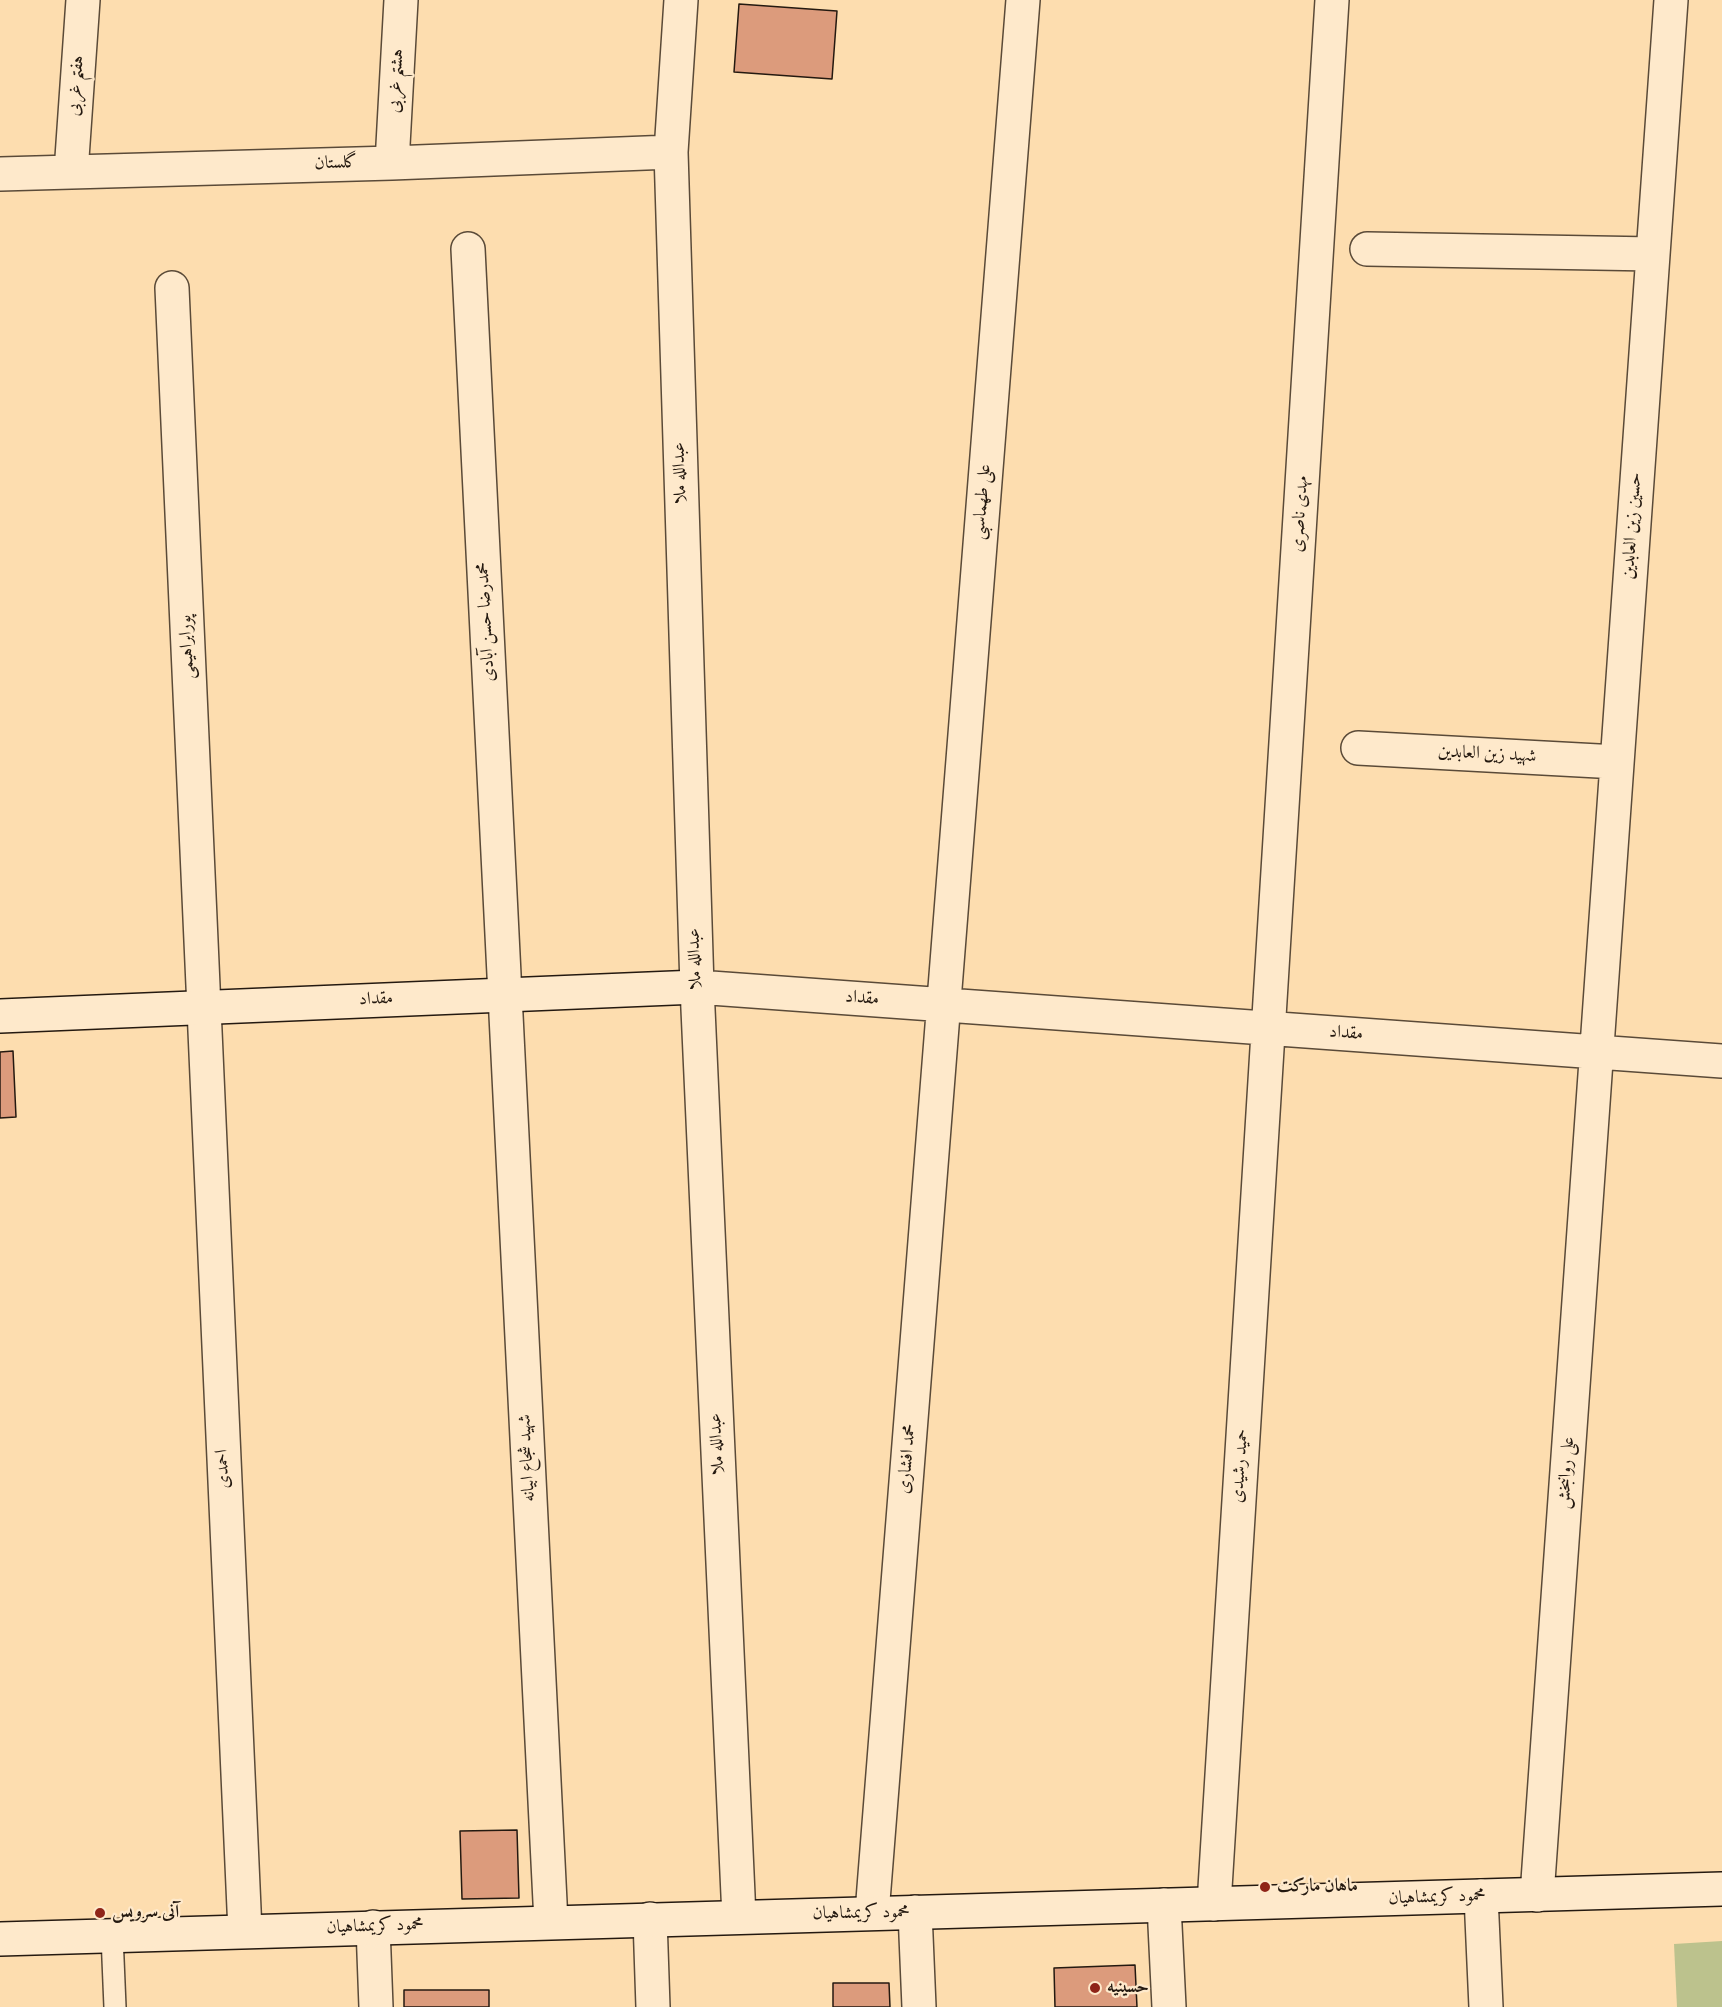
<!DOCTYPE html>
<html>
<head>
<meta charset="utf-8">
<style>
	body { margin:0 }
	canvas { display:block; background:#fdddaf }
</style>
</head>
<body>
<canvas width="1722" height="2007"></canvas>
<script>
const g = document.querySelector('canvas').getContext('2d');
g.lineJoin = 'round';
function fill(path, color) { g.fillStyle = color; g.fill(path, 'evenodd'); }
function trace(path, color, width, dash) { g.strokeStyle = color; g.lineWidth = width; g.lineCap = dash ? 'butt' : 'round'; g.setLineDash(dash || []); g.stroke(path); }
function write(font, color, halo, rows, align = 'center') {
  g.font = font + ' "IM FELL English",Amiri,serif'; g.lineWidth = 4.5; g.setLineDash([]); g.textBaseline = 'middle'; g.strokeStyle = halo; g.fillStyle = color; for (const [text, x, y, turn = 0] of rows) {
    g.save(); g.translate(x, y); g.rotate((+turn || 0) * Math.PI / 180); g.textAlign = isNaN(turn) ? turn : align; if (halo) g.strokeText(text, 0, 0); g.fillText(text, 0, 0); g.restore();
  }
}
fill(new Path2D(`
	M1722 1941V2007H1677L1674 1944Z`), '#bcc28d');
const building = new Path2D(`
	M739 4 837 11 832 79 734 72Z
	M13 1051 16 1117 0 1118V1052Z
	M517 1830 519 1898 462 1899 460 1831Z
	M1135 1965 1137 2007H1055L1054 1968Z
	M833 1983H889L890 2007H833Z
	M404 1990H489V2007H404Z`);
fill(building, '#dc9b7c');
trace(building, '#241910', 1.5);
const lane = new Path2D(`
	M112 1935 115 2007`);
const street = new Path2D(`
	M681 0 671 152 697 987 739 1917
	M392 163 401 0
	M71 172 83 0
	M0 174 392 163 671 152
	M468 249 551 1922
	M1367 249 1653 254
	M172 288 245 1931
	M1358 748 1617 762
	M697 987 1722 1061
	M1537 1895 1671 0
	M1481 1896 1486 2007
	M1214 1904 1332 0
	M1164 1905 1169 2007
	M915 1912 919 2007
	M872 1913 1023 0
	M650 1919 653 2007
	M373 1927 376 2007`);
const secondary = new Path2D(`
	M0 1016 697 987
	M0 1939 1722 1889`);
trace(lane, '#5a4a38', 24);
trace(street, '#5a4a38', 36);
trace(secondary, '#241910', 36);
trace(lane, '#fee9cb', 21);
trace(street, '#fee9cb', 33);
trace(secondary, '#fee9cb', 33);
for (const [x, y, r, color] of [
	[1265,1887,6,"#8f2418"],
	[100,1913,6,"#8f2418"],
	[1095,1988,6,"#8f2418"]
]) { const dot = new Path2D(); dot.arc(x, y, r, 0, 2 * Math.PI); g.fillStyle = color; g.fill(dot); trace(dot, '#fee9cb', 2); }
write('18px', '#241910', '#fee9cb', [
	["هشتم غربی",397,81,-87],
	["هفتم غربی",77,86,-86],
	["گلستان",336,164,-2],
	["عبدالله ملا",681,473,-92],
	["علی طهماسبی",983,502,-85],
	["مهدی ناصری",1301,514,-86],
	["حسین زین العابدین",1633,526,-86],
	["محمدرضا حسن آبادی",487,622,-93],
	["پورابراهیمی",188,647,-93],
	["شهید زین العابدین",1487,755,3],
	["عبدالله ملا",696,959,-92],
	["مقداد",862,999,4],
	["مقداد",376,1000,-2],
	["مقداد",1346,1034,4],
	["عبدالله ملا",718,1444,-93],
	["شهید شجاع ابیانه",528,1458,-93],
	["محمد افشاری",908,1459,-85],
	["حمید رشیدی",1241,1466,-86],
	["احمدی",224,1469,-93],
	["علی روانبخش",1567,1473,-86],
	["محمود کریمشاهیان",1437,1898,-2],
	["محمود کریمشاهیان",861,1914,-1],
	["محمود کریمشاهیان",375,1927,-2]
]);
write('bold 18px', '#241910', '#fee9cb', [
	["ماهان مارکت",1277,1887],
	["آنی سرویس",112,1913],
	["حسینیه",1107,1988]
], 'left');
</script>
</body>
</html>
